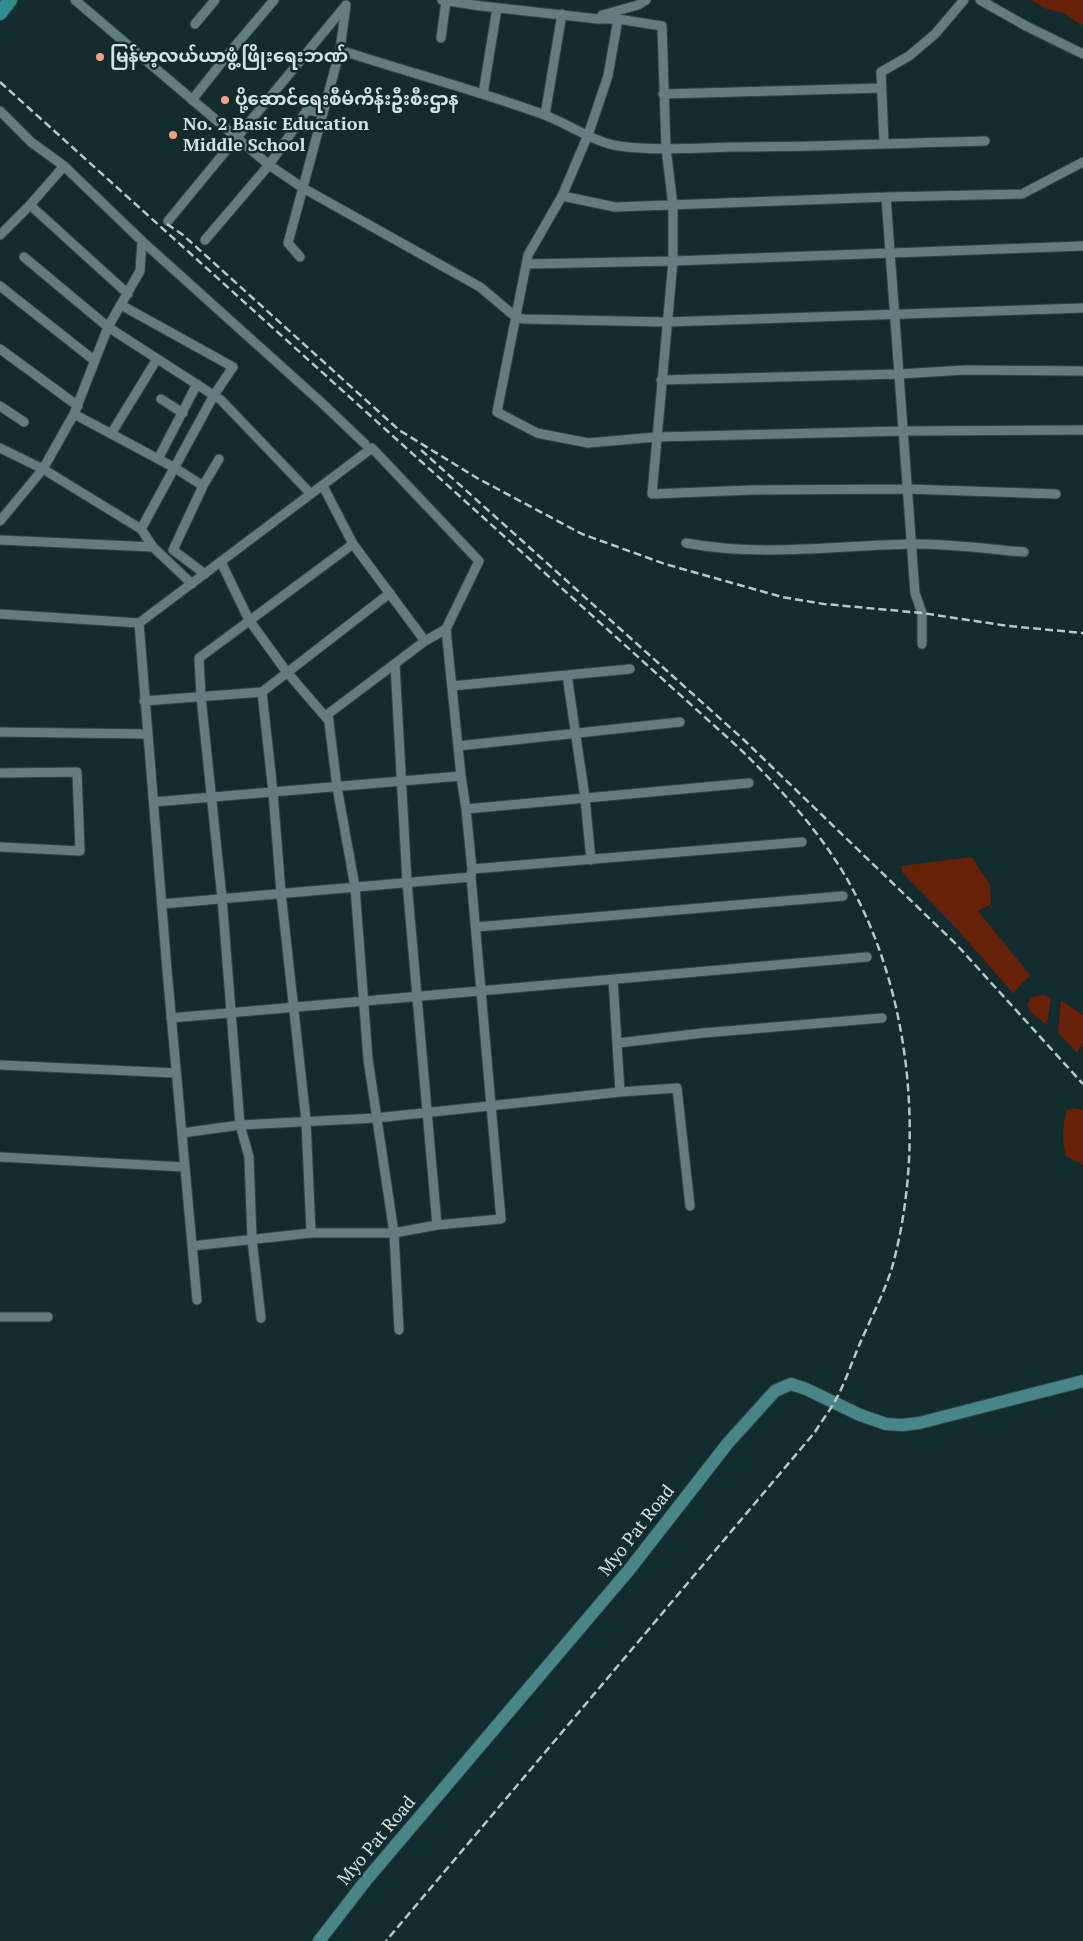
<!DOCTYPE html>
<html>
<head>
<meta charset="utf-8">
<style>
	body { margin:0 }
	canvas { display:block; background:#122b2d }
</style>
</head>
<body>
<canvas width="1083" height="1941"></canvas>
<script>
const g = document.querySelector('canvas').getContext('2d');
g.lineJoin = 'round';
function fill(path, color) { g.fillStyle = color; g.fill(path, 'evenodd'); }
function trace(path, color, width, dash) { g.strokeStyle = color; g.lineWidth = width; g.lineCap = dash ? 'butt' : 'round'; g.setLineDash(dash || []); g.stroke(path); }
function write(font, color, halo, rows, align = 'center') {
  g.font = font + ' "PT Serif","Noto Sans Myanmar",serif'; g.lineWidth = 5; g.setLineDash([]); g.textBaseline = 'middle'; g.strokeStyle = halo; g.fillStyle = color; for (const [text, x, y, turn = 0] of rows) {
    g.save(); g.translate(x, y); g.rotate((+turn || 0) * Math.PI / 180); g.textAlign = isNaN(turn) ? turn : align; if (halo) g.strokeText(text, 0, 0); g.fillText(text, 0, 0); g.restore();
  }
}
fill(new Path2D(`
	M1031 0H1083V26L1063 13 1047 9Z
	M972 857 990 885 991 904 978 911 1030 975 1013 993 957 929 903 873 901 866Z
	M1043 995 1051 998 1047 1025 1031 1013 1027 1005 1032 997Z
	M1061 1000 1083 1015V1042L1077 1053 1058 1033Z
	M1073 1108 1083 1110V1165L1066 1156C1062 1140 1062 1127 1067 1110Z`), '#672108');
const minor = new Path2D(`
	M75 0 269 165 303 188 480 287 517 318 524 319 666 322 1083 308
	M442 0 481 6 598 19H618L662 26 666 148 673 206V261L652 494 751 490 907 489 1056 494
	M980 0 1026 26 1083 54
	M602 15 638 5 646 0
	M618 19 608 76 588 135 562 196 528 255 497 412 537 433 588 443 656 437 903 431 1083 430
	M195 24 215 0
	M441 38 446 1
	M340 50C407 72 476 90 542 114 567 123 593 142 619 146 654 151 696 148 732 147 816 147 901 143 985 141
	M483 94 497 8
	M663 94 882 88
	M192 100 230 52 274 0
	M0 111 31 142 64 166 142 241 322 403 365 444
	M545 115 562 14
	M884 143 881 72 909 56 935 34 964 0
	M562 196 615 207 886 197 1022 194 1083 162
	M886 197 915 593 922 613V644
	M30 205 128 294
	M168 221 346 5
	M0 235 30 205 64 166
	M205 240 269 165 307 110 323 113
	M24 257 108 327 221 400 311 494
	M300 257 288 243 340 50 346 5
	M527 264 673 261 1083 246
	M0 286 95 361
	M121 305 233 367 214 395 141 529
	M0 349 78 406
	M661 380 899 374 965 370 1083 371
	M161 399 183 413
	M0 406 24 422
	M74 414 175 468 203 486 173 550 205 574
	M111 434 157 359
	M0 448 43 469 141 529 153 547 192 584
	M158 459 197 384
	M203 486 219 459
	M323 486 353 544 425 641
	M0 521 43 469 74 414 108 327 140 271 142 241
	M0 540 153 547
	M686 543C759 557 835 546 910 544 947 543 987 549 1024 552
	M221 562 249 620 286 671 329 721
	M0 614 139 623
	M395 664 407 882 437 1225
	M567 675 585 798 591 860
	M452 686 630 669
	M262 692 273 792 281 893 306 1120 311 1233
	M144 701 262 692 390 593
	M0 732 147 734
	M458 746 680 722
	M0 773 77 772 80 851 0 847
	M154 802 461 776 466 809 472 869 471 877 501 1219 437 1225 394 1233H311L192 1246
	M466 809 749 783
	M472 869 802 842
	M162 904 471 877
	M476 927 843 896
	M613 979 620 1092
	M171 1018 867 957
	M618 1043 703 1033 882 1018
	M0 1065 176 1073
	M182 1133 240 1125 376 1118 620 1092 677 1088 690 1206
	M0 1157 184 1167
	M197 1300 167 970 139 623 372 448 479 561 446 629 461 776
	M0 1317H48
	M261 1318 252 1240 249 1157 240 1125 222 898 201 697 199 658 353 544
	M399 1330 394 1233 368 1059 355 887 337 787 328 714 425 641 446 629`);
const secondary = new Path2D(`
	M319 1941 367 1879 629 1570 728 1443 775 1391 791 1384 806 1389 860 1415 886 1424 902 1425 919 1423 1083 1381`);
const primary = new Path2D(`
	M0 13 10 0`);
trace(minor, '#334546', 11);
trace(secondary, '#334546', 14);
trace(primary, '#334546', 16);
trace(minor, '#627d7f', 9);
trace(secondary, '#488589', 12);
trace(primary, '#2f8d92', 14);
trace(new Path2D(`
	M0 82 738 747C781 789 823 834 852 888 911 997 925 1144 893 1264 887 1287 871 1318 861 1341 852 1361 845 1384 834 1403 828 1413 821 1422 815 1432L386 1941
	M167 224 183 235 399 430 477 478 582 534 665 564 782 597 824 604 922 613 1008 626 1083 633
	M421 450 744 740 956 944 1083 1084`), '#b6c7c8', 2.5, [8, 4]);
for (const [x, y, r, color] of [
	[100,57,5,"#f39f85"],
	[225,100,5,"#f39f85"],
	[173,135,5,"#f39f85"]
]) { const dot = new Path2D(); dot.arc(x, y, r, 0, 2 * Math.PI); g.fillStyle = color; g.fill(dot); trace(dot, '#122b2d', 2); }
write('bold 18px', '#d3e2e3', '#122b2d', [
	["မြန်မာ့လယ်ယာဖွံ့ဖြိုးရေးဘဏ်",110,57],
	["ပို့ဆောင်ရေးစီမံကိန်းဦးစီးဌာန",235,100],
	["No. 2 Basic Education",183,125],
	["Middle School",183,146]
], 'left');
write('18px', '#d3e2e3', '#122b2d', [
	["Myo Pat Road",637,1531,-52],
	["Myo Pat Road",377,1841,-50]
]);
</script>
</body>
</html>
